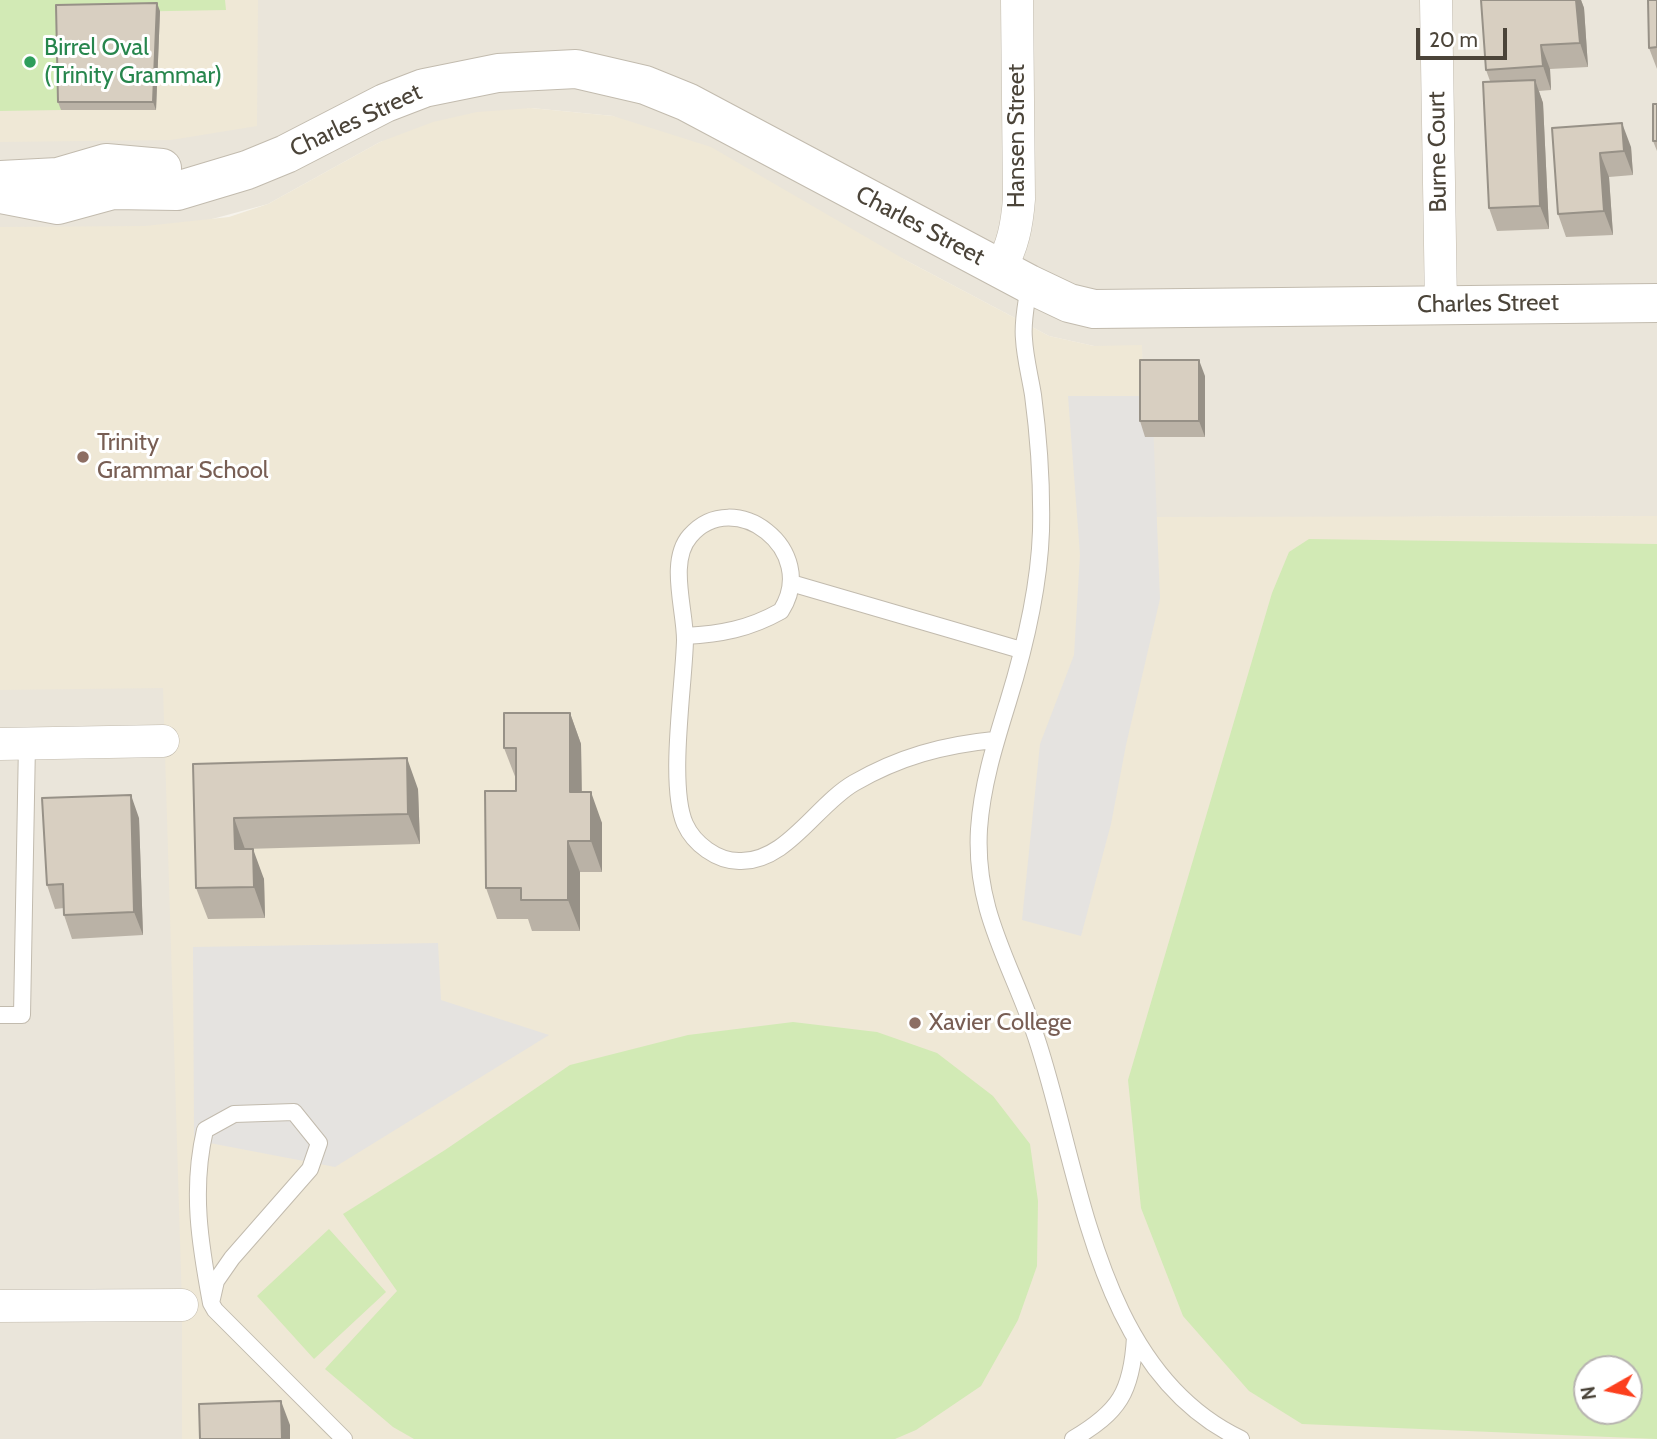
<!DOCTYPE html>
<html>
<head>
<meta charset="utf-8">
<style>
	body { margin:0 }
	#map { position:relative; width:1657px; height:1439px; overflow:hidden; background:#f6f3ec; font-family:Cabin,sans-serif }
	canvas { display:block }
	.north { position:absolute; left:1573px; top:1355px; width:70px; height:70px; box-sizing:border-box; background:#fff; border:2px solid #b7b4b0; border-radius:50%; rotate:261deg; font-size:19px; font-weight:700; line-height:28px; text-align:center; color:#4b4439 }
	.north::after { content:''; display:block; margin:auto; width:24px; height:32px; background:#fc3f1d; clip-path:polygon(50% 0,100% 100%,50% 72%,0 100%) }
	.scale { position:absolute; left:1416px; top:28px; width:91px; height:32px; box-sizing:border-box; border:4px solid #4b4439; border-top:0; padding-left:9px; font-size:21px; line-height:24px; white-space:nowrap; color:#4b4439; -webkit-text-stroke:5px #fff; paint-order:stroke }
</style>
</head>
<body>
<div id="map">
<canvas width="1657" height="1439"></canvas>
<div class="north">N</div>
<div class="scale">20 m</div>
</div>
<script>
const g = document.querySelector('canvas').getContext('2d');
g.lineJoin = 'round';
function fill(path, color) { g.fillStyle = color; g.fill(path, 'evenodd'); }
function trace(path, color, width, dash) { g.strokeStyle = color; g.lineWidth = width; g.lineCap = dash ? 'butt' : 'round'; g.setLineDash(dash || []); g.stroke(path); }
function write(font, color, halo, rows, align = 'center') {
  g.font = font + ' Cabin,sans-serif'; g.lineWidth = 6; g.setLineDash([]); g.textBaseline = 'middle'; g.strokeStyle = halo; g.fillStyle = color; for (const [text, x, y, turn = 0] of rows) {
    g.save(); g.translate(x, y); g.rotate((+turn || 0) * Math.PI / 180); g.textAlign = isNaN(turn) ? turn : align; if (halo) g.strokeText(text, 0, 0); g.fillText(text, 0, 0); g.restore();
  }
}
fill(new Path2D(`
	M0 0H1657V516L1143 518 1142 346H1094L1049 336 909 262 613 116 531 108 380 142 268 204 201 222 182 1439H0Z`), '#eae5da');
fill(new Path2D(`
	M0 0H258L257 126 171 140 0 142Z
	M531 108 613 116 711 147 909 262 1049 336 1094 346 1142 345 1144 517 1657 516V1439H182V1305L163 688 0 690V227L145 226 229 217 268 204 380 142 433 122 477 112ZM1587 1369H1629V1411H1587Z`), '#efe8d6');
fill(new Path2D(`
	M0 0H225L226 10 59 13 61 110 0 111Z
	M1309 539 1657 544V1439L1302 1424 1249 1391 1183 1316 1141 1208 1128 1080 1272 593 1289 552ZM1587 1369H1629V1411H1587Z
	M793 1022 877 1032 937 1053 993 1096 1030 1144 1038 1201 1037 1266 1018 1320 981 1386 916 1430 895 1439H414L393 1427 325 1369 397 1291 343 1214 445 1150 570 1065 688 1035Z
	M329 1229 386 1292 314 1359 257 1296Z`), '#d2eab5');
fill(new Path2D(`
	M1068 396H1152L1160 599 1126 745 1111 824 1081 936 1022 920 1040 744 1074 655 1080 555Z
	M438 943 441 1000 549 1035 335 1167 194 1140 193 947Z`), '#e5e3e0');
const service = new Path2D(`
	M1029 284C1027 302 1022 321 1024 339 1025 358 1030 376 1033 395 1039 440 1042 486 1041 531 1039 589 1025 647 1008 702 995 744 982 785 979 829 974 914 1014 967 1038 1043 1082 1178 1097 1371 1241 1439
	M791 583 1021 650
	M685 636C721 634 749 629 781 611 820 550 734 485 690 536 668 561 685 609 685 640 684 685 668 785 685 824 694 844 717 861 739 861 786 863 816 805 854 783 899 757 943 745 994 740
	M0 1015H22L27 743
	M211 1303 216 1281 232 1258 310 1169 319 1143 294 1112 234 1114 205 1130C191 1190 200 1244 211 1303L215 1310 344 1439
	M1073 1439C1119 1412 1132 1392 1135 1337`);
const minor = new Path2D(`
	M1436 0 1441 305
	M1000 269C1013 246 1017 225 1019 199L1017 0
	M0 744 163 741
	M0 1306 182 1305`);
const tertiary = new Path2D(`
	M1 180 58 177 106 163 162 168
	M0 194 58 205 113 190 177 191 247 170 286 154 385 103 424 88 498 73 576 69 645 85 687 102 1029 284 1069 303 1094 309 1657 303`);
trace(service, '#c2bbae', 18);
trace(minor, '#c2bbae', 33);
trace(tertiary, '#c2bbae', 40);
trace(service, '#fff', 16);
trace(minor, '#fff', 32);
trace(tertiary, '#fff', 38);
fill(new Path2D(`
	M1481 0H1581L1584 8 1588 67 1550 69 1551 90 1539 91 1543 103 1549 229 1497 231 1489 208 1490 81 1486 70Z
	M1657 0V69L1649 48Z
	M160 11 156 110H61L58 102Z
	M1657 104V151L1653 141Z
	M1552 128 1631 147 1633 175 1609 177 1613 235 1566 237 1558 214Z
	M1205 376V437H1145L1140 421Z
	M570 713 581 744 582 792 602 823V872H580V931H532L528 919H497L486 888 516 791V779L504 748Z
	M193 764 418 789 420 844 245 849 264 879 265 918 208 919 196 888Z
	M139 818 143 935 72 939 64 915V908L55 909 47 885Z`), '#bab2a6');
fill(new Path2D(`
	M1576 0H1581L1584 8 1588 67 1580 43Z
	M157 3 160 11 156 110 153 102Z
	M1541 45 1550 69 1551 90 1543 66Z
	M1535 80 1543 103 1549 229 1540 206Z
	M1622 123 1631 147 1633 175 1624 151Z
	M1600 153 1609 177 1613 235 1604 211Z
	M1199 360 1205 376V437L1199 421Z
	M570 713 581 744 582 823 570 792Z
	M407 758 418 789 420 844 408 814Z
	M591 792 602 823V872L591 841Z
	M131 795 139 818 143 935 134 912Z
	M234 818 245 849H235Z
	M568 841 580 872V931L568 900Z
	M253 849 264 879 265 918 254 887Z
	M281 1401 290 1425V1439H282Z`), '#979187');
const building = new Path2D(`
	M1481 0H1576L1580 43 1541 45 1543 66 1486 70Z
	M1648 0H1657V47L1649 48Z
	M157 3 153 102H58L56 5Z
	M1535 80 1540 206 1489 208 1483 82Z
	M1653 104H1657V141H1653Z
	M1622 123 1624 151 1600 153 1604 211 1558 214 1552 128Z
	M1140 360H1199V421H1140Z
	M504 713H570V792H591V841H568V900H521V888H486L485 791H516V748H504Z
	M407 758 408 814 234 818 235 849H253L254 887 196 888 193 764Z
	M131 795 134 912 64 915 63 884 47 885 42 798Z
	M281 1401 282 1439H200L199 1404Z`);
fill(building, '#d8cfc1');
trace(building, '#979187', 2);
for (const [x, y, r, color] of [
	[30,62,7,"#2e9e5b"],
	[83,457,7,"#8d6e63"],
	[915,1023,7,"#8d6e63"]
]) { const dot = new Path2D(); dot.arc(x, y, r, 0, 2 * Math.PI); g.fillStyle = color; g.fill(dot); trace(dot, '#fff', 2.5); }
write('24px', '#27864d', '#fff', [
	["Birrel Oval",44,48],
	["(Trinity Grammar)",44,76]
], 'left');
write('24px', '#4b4439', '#fff', [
	["Charles Street",356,121,-25],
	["Hansen Street",1017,136,-90],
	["Burne Court",1438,152,-91],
	["Charles Street",920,226,28],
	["Charles Street",1488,304,-1]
]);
write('24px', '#785e54', '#fff', [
	["Trinity",97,443],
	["Grammar School",97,471],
	["Xavier College",929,1023]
], 'left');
</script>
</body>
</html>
